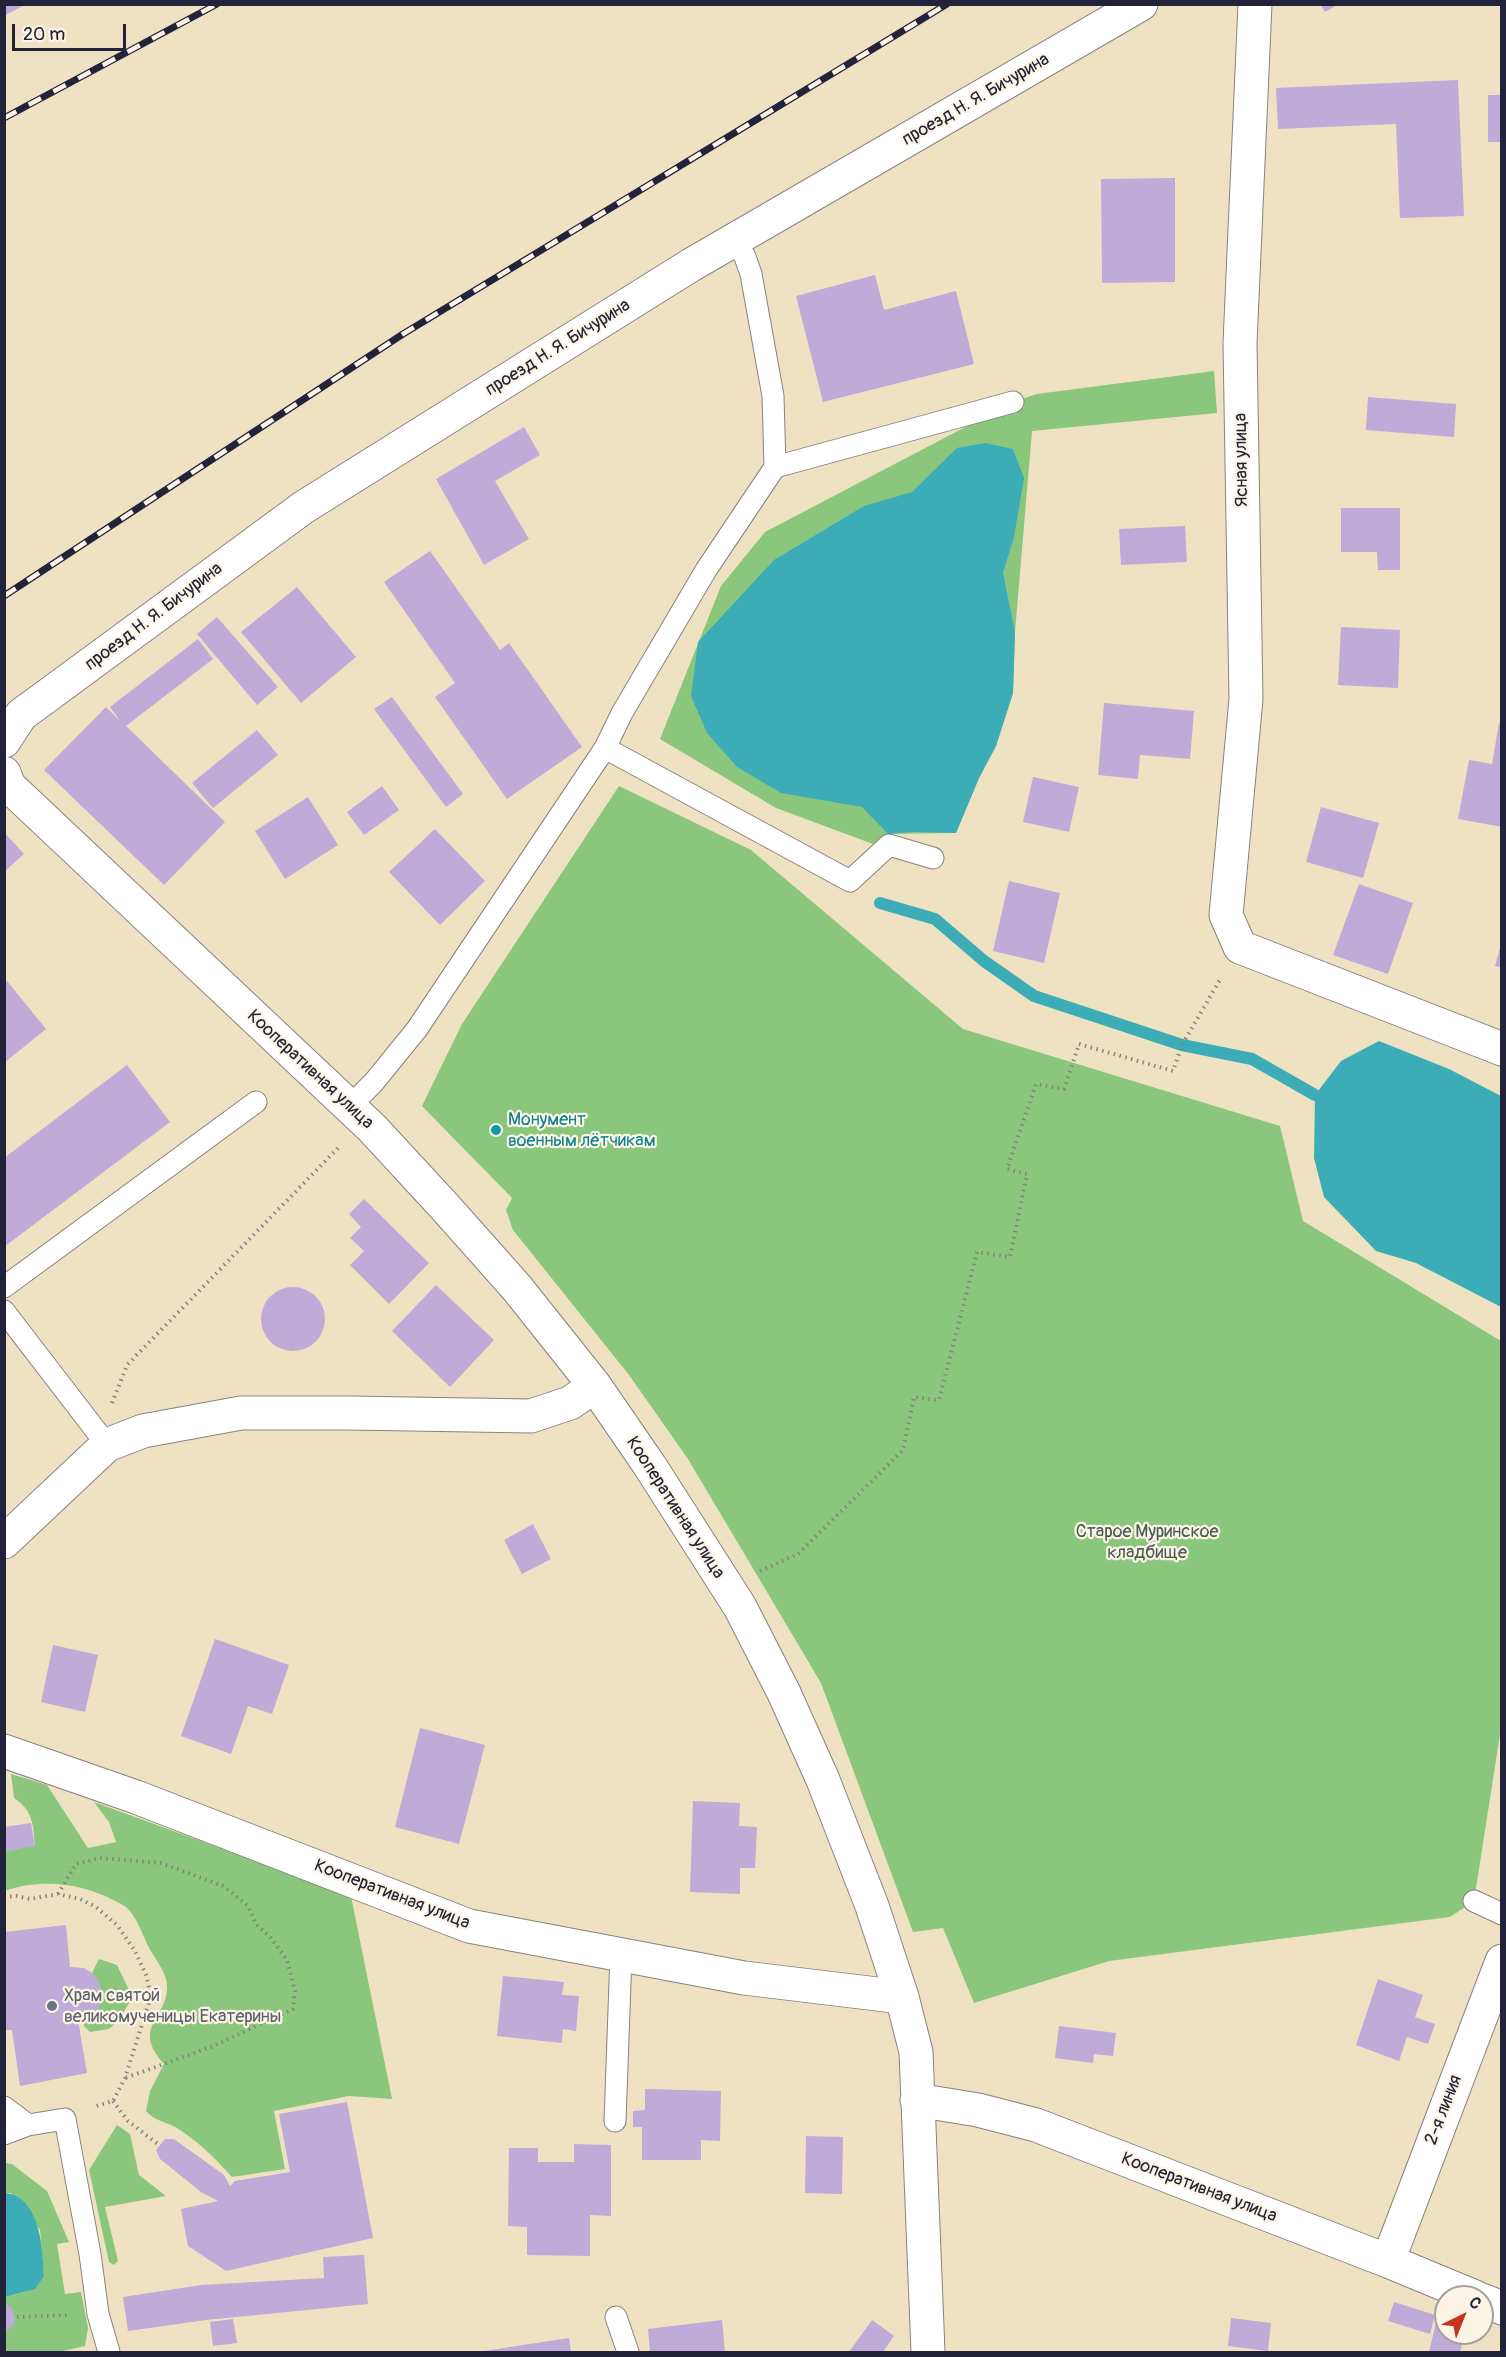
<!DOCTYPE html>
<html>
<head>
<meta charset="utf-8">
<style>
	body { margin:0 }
	#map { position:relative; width:1506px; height:2357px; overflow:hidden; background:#efe2c3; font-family:Pangolin,sans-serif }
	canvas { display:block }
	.frame { position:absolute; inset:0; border:6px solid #22223b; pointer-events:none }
	.north { position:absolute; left:1434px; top:2285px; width:60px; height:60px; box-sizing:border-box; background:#fcf5e5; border:2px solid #a5a1a1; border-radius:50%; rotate:43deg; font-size:16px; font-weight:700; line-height:24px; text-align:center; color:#22223b }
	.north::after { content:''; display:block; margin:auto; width:21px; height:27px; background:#c8321e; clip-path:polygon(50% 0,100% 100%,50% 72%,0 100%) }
	.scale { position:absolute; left:12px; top:24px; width:114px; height:27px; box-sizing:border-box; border:3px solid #22223b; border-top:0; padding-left:8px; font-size:18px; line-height:21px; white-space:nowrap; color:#22223b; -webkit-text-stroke:4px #fcf5e5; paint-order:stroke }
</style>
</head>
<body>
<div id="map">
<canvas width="1506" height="2357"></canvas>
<div class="frame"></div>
<div class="north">С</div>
<div class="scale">20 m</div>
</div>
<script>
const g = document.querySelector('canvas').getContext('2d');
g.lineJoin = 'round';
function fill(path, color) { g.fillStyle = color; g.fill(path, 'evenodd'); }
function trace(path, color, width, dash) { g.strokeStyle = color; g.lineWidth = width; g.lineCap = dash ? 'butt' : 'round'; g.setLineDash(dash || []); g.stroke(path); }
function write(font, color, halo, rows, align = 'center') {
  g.font = font + ' Pangolin,sans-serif'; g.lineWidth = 4.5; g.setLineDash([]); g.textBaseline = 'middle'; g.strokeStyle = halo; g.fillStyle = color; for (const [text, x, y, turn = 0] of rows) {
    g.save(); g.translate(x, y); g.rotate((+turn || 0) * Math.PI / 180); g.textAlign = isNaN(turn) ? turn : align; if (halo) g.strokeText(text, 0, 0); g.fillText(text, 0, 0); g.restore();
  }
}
fill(new Path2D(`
	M1214 371 1217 413 1032 431 1015 632 1013 693 996 746 979 778 956 833 888 834 873 844 776 808 660 739 721 586 765 532 1013 402 1037 394Z
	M619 786 751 850 963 1029 1280 1126 1303 1221 1501 1341V1728L1474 1901 1450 1917 1109 1961 974 2003 943 1928 913 1932 821 1683 688 1459 629 1375 513 1230 506 1210 512 1198 422 1106 462 1024Z
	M11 1774 47 1785 88 1848 116 1842 109 1822 94 1802 351 1896 392 2099 349 2096 274 2111 285 2169 232 2177C215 2158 197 2140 175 2127 164 2121 155 2121 146 2111L150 2091 164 2064C130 2026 169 2018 167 1985 167 1974 155 1958 149 1948 143 1936 137 1917 127 1908 124 1905 119 1903 115 1901 83 1883 40 1878 5 1891V1851L35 1845C33 1823 33 1811 14 1798Z
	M99 1959 117 1965 129 1990V2003L119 2020 109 2029 90 2032 84 2026V2019C106 2008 105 1991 92 1973Z
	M117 2125 130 2134 139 2175 166 2196 105 2207 118 2261 114 2265 109 2262 89 2170Z
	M5 2163 12 2164 47 2191 69 2242 57 2244 65 2294 81 2292 88 2328 85 2346 59 2352H5V2297L25 2292 44 2276 40 2230 11 2193H5Z`), '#8ac77d');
fill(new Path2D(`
	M985 443 1013 449 1024 478 1014 537 1003 573 1015 632 1013 693 996 746 979 778 956 833 913 832 888 834 862 807 781 793 737 767 707 733 691 696 698 642 774 560 864 506 912 492 957 448Z
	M1379 1041 1449 1069 1501 1096V1307L1416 1263 1376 1251 1324 1197 1314 1158 1315 1095 1341 1061Z
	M4 2193C40 2195 43 2249 44 2276L35 2289 5 2297Z`), '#3cadb7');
trace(new Path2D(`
	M880 903 935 919 984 961 1034 996 1182 1045 1252 1059 1315 1095`), '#3cadb7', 12);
fill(new Path2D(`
	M4 4H26L4 16Z
	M1320 4H1339L1325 12Z
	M1458 80 1464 216 1400 218 1396 124 1278 129 1276 88Z
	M1488 95H1502V142H1488Z
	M1175 178V282L1102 283 1101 179Z
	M875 275 884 310 956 291 974 364 823 402 796 296Z
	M1368 397 1456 404 1454 437 1366 430Z
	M524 427 540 455 495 481 529 539 484 565 436 479Z
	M1341 508H1400V570H1378L1377 552H1341Z
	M1185 526 1187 562 1121 565 1119 529Z
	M430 551 500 650 509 643 582 747 507 799 435 697 455 683 384 582Z
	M297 587 356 657 301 703 241 632Z
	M217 617 278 687 257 705 197 634Z
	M1341 627 1400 630 1398 688 1338 685Z
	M198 639 213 659 126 726 225 822 164 885 44 770 106 707 121 722 110 707Z
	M392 697 463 794 446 807 374 709Z
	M1104 703 1194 711 1190 759 1140 755 1138 779 1098 775Z
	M1499 723 1502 724V827L1458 819 1469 760 1492 764Z
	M257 730 278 755 213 808 192 783Z
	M1033 777 1079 787 1069 832 1023 822Z
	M382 786 399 810 364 835 347 812Z
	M308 797 338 845 285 879 255 831Z
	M1321 807 1379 823 1363 878 1306 862Z
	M435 829 485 881 440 925 389 872Z
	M4 832 24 854 4 872Z
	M1009 881 1060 893 1044 963 993 951Z
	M1359 884 1413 903 1388 974 1333 955Z
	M1501 944H1502V968L1495 966Z
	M7 981 46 1029 4 1063V982Z
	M127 1065 170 1122 4 1247V1158Z
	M364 1199 429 1263 389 1304 350 1265 364 1251 350 1238 361 1227 349 1214Z
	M436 1285 494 1340 450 1387 392 1331Z
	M261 1319a32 32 0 1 1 64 0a32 32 0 1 1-64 0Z
	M533 1524 551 1559 522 1574 504 1540Z
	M215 1639 289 1665 272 1714 248 1706 231 1754 181 1736Z
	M53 1645 98 1655 85 1712 41 1702Z
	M420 1728 485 1745 459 1844 395 1827Z
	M693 1801 740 1803 739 1826 757 1827 755 1868H740V1894L690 1892Z
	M31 1823 35 1846 4 1851V1827Z
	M66 1925 70 1967 84 1968 92 1973 98 1980 102 1996 98 2010 92 2015 78 2020 87 2073 20 2086 12 2030H4V1932Z
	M503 1976 564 1982 562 1995 579 1996 576 2031 563 2029 562 2043 497 2036Z
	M1378 1979 1423 1995 1415 2017 1435 2024 1428 2044 1407 2037 1399 2061 1356 2045Z
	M1059 2026 1116 2033 1113 2056 1094 2054 1093 2063 1055 2058Z
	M645 2089 721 2091 720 2141 701 2140V2160H642V2127H633V2111L645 2110Z
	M347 2102 373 2238 226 2271 188 2246 181 2209 218 2201 201 2192 160 2159 156 2150 165 2139H174L224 2175 230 2186 235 2181 290 2172 279 2114Z
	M806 2136 843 2137 842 2194 805 2193Z
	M574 2144 611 2145V2216L590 2215V2256L527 2255V2227L508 2226 509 2148H538V2162H574Z
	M364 2255 368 2304 206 2320 128 2331 123 2297 201 2285 324 2278 323 2257Z
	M1394 2302 1435 2315 1430 2334 1388 2321Z
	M4 2303 12 2308 15 2319 14 2325 4 2332Z
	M1231 2318 1271 2323 1268 2351 1228 2346Z
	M233 2319 237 2343 213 2346 210 2322Z
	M722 2320 725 2352H650L648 2329Z
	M872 2320 894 2336 883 2352H849Z
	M1436 2323 1446 2325V2333H1465L1460 2352H1429Z
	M569 2338 571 2352H484V2351Z`), '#beabd7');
const lane = new Path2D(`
	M775 467 1013 402
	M605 748 850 881 889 845 933 858
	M349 1107 374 1082 417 1029 605 748 622 713 706 570 775 467 773 396 751 274 745 257 735 239
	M4 1287 256 1102
	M4 1311 107 1445
	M1474 1901 1502 1914
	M4 2107 28 2125 65 2119 90 2254 98 2314 109 2352
	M615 2121 621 1955
	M4 2134 28 2125
	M616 2317 628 2352`);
const street = new Path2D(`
	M1255 4 1240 343 1246 699 1226 915 1240 947 1502 1049
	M4 741 21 715 304 507 691 265 1141 4
	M4 773 9 786 372 1128 445 1207 517 1288 595 1386 650 1466 740 1607 784 1693 823 1780 872 1906 902 1997 916 2052 928 2352
	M4 1542 107 1445 143 1431 241 1413H350L531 1416 570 1403 595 1386
	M4 1751 136 1797 469 1926 744 1978 902 1997
	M917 2100 978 2110 1036 2125 1388 2261 1475 2297
	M1388 2261 1502 1961
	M1482 2300 1502 2308`);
trace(lane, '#88827f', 23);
trace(street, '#88827f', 35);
trace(new Path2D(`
	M112 1403 127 1365 340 1146
	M760 1571 798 1554 903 1450 914 1397 939 1400 977 1252 1010 1257 1027 1174 1007 1169 1036 1084 1064 1089 1079 1044 1173 1071 1182 1045 1221 978
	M58 1894 76 1864 100 1858 161 1863 223 1886 248 1906 256 1924 271 1938 287 1960 295 1991 293 2009 211 2047 125 2078
	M4 1897 16 1896 30 1899 58 1894 80 1899 96 1907 117 1925 135 1951 146 1975 151 1996 125 2078 113 2101 93 2107
	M113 2101 128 2121 159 2145
	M17 2317 67 2315`), '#88827f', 4, [1.5, 4.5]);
trace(lane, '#fff', 21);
trace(street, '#fff', 33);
const rail = new Path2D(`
	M4 118 217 4
	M4 596 403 334 947 4`);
trace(rail, '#22223b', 7);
trace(rail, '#fcf5e5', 4.5, [14]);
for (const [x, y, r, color] of [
	[496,1130,6,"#0f9aa8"],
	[52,2006,6,"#6b7280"]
]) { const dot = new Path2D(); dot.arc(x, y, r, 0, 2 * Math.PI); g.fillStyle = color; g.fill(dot); trace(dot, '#fcf5e5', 2); }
write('18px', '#22223b', '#fcf5e5', [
	["проезд Н. Я. Бичурина",976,100,-30],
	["проезд Н. Я. Бичурина",558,348,-32],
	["Ясная улица",1242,460,-91],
	["проезд Н. Я. Бичурина",154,617,-37],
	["Кооперативная улица",310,1070,43],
	["Кооперативная улица",675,1508,57],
	["Кооперативная улица",392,1895,21],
	["2-я линия",1444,2110,-69],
	["Кооперативная улица",1199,2188,21]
]);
write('18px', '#0d838f', '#fcf5e5', [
	["Монумент",508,1120],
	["военным лётчикам",508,1141]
], 'left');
write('18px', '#465c52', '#fcf5e5', [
	["Старое Муринское",1147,1532],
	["кладбище",1147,1553]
]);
write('18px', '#5b616d', '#fcf5e5', [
	["Храм святой",64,1996],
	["великомученицы Екатерины",64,2017]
], 'left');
</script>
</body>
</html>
